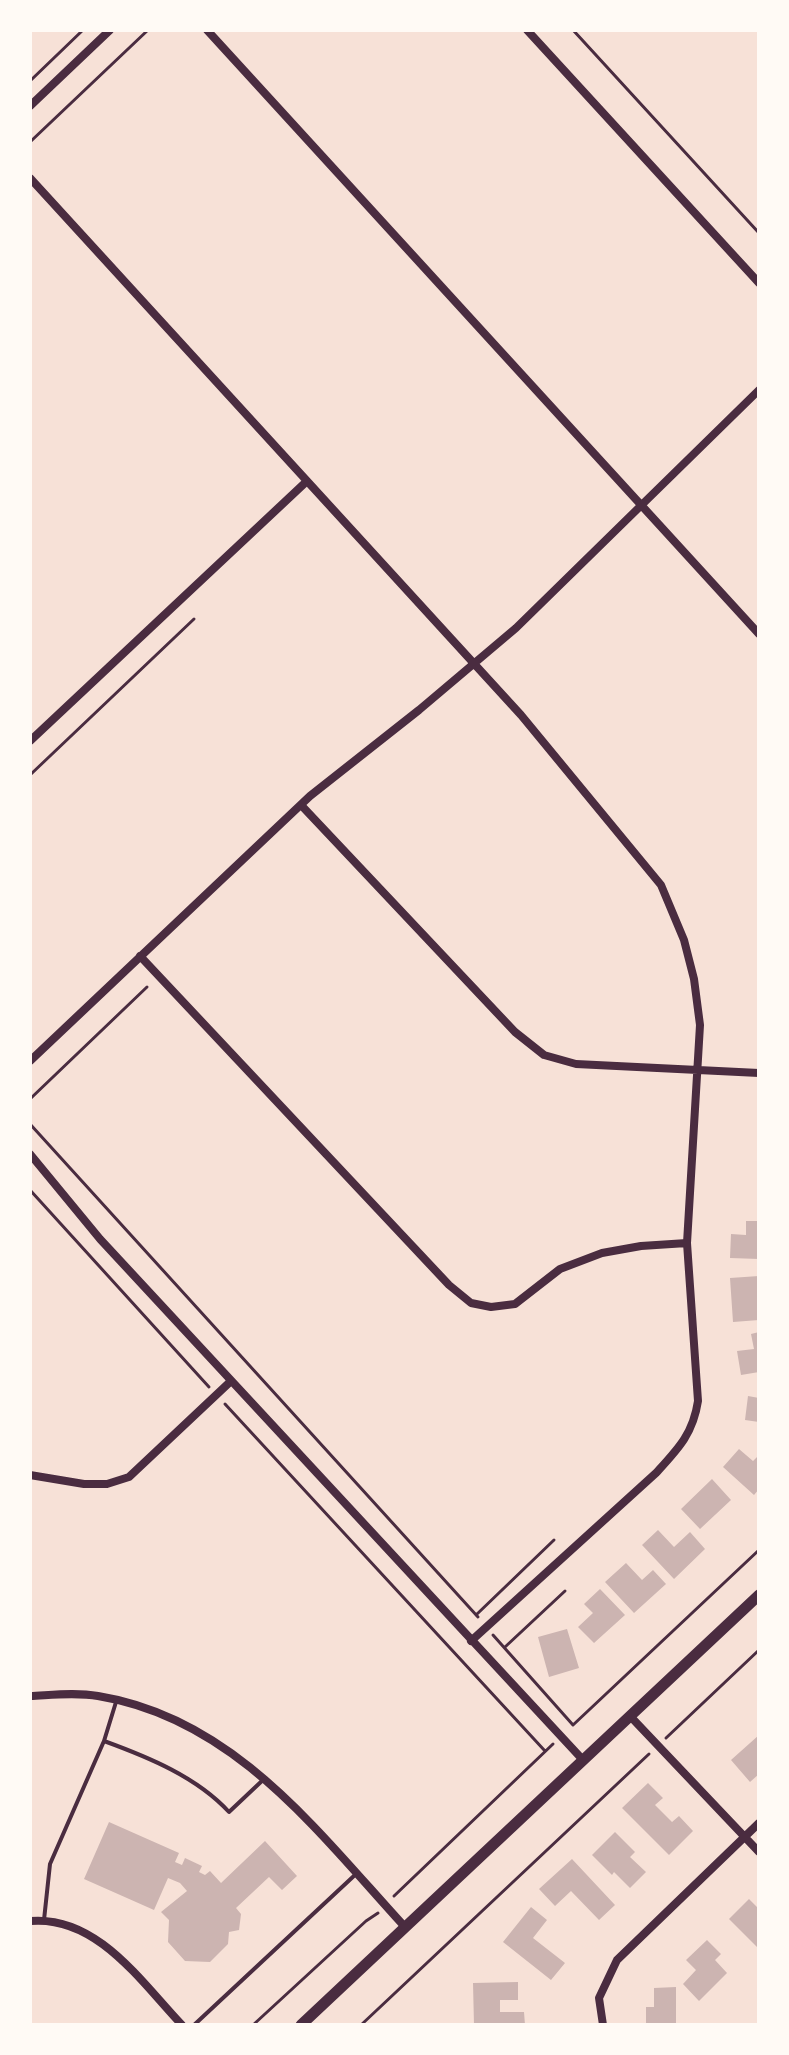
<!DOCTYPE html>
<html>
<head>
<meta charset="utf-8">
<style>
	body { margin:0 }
	#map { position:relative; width:789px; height:2055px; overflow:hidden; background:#f7e1d7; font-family:Figtree,sans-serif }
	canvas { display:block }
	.frame { position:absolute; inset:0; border:32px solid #fffaf5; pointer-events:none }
</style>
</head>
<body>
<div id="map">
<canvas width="789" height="2055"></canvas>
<div class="frame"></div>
</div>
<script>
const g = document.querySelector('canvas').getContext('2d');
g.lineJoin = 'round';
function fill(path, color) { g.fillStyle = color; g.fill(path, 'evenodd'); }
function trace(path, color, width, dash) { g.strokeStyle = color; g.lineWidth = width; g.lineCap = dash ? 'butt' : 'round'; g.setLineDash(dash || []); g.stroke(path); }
fill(new Path2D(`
	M746 1221H759V1259L730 1258 731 1234 746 1235Z
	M759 1276V1320L733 1322 730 1278Z
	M759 1332V1372L741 1375 737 1351 754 1349 751 1334Z
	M748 1396 759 1398V1422L745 1420Z
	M739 1449 753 1461 759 1455V1489L754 1495 723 1467Z
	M712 1479 731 1500 700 1529 681 1509Z
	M658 1530 674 1547 690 1532 705 1549 674 1579 642 1545Z
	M626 1563 642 1580 653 1570 666 1584 634 1613 605 1582Z
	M600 1589 625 1615 594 1643 578 1627 593 1613 584 1604Z
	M567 1629 579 1668 549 1677 538 1637Z
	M759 1735V1774L750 1782 731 1760Z
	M648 1783 663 1798 655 1805 672 1822 679 1816 693 1831 669 1855 622 1808Z
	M109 1822 179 1853 175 1862 182 1865 185 1858 202 1866 199 1872 205 1875 210 1871 221 1883 265 1841 297 1876 282 1890 269 1877 236 1908 241 1914 239 1930 229 1932 228 1944 210 1962 185 1961 168 1942 169 1920 161 1912 187 1891 180 1883 168 1878 154 1910 84 1879Z
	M615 1832 635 1852 630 1857 646 1872 630 1888 614 1872 612 1875 592 1855Z
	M572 1859 615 1905 599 1920 571 1891 555 1906 539 1889Z
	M749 1899 759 1909V1949L729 1919Z
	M531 1907 547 1920 533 1938 565 1963 551 1980 503 1942Z
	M707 1940 721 1954 715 1960 727 1973 699 2001 683 1984 696 1970 686 1960Z
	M518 1982V2000H500V2012H524L525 2025H474L473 1983Z
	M676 1987V2025H646V2007H654V1988Z`), '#ccb4b1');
trace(new Path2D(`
	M573 30 759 233
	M30 81 83 30
	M30 142 148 30
	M30 775 194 619
	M30 1099 147 987
	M30 1124 478 1617
	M30 1190 209 1387
	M225 1404 545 1751
	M476 1615 554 1540
	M493 1635 573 1725
	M505 1647 565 1591
	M573 1725 759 1550
	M666 1738 759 1650
	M394 1896 553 1744
	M253 2025 366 1921 378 1913
	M361 2025 649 1754`), '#4a2c40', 3);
trace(new Path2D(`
	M104 1741C148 1757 197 1777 229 1812L264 1779
	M44 1920 50 1864 104 1741 116 1702
	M194 2025 356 1874`), '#4a2c40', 4);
trace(new Path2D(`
	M207 30 759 634
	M527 30 759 283
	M30 106 110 30
	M30 178 521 715 661 885 684 940 694 979 700 1025 687 1243 698 1401C693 1434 678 1449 656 1473L471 1641
	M30 741 307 481
	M301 805 515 1032 544 1055 576 1064 759 1073
	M140 956 449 1285 471 1303 491 1307 515 1304 560 1269 602 1253 641 1246 687 1243
	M30 1061 310 796 419 710 516 628 759 390
	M30 1154 100 1239 583 1760
	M30 1475 84 1484H107L129 1477 231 1381
	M30 1696C52 1695 76 1692 98 1696 234 1718 317 1831 405 1927
	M630 1716 759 1852
	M30 1921C97 1915 141 1982 182 2025
	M603 2025 599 1998 617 1960 759 1823`), '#4a2c40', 8);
trace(new Path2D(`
	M301 2025 759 1595`), '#4a2c40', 11);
</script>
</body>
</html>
